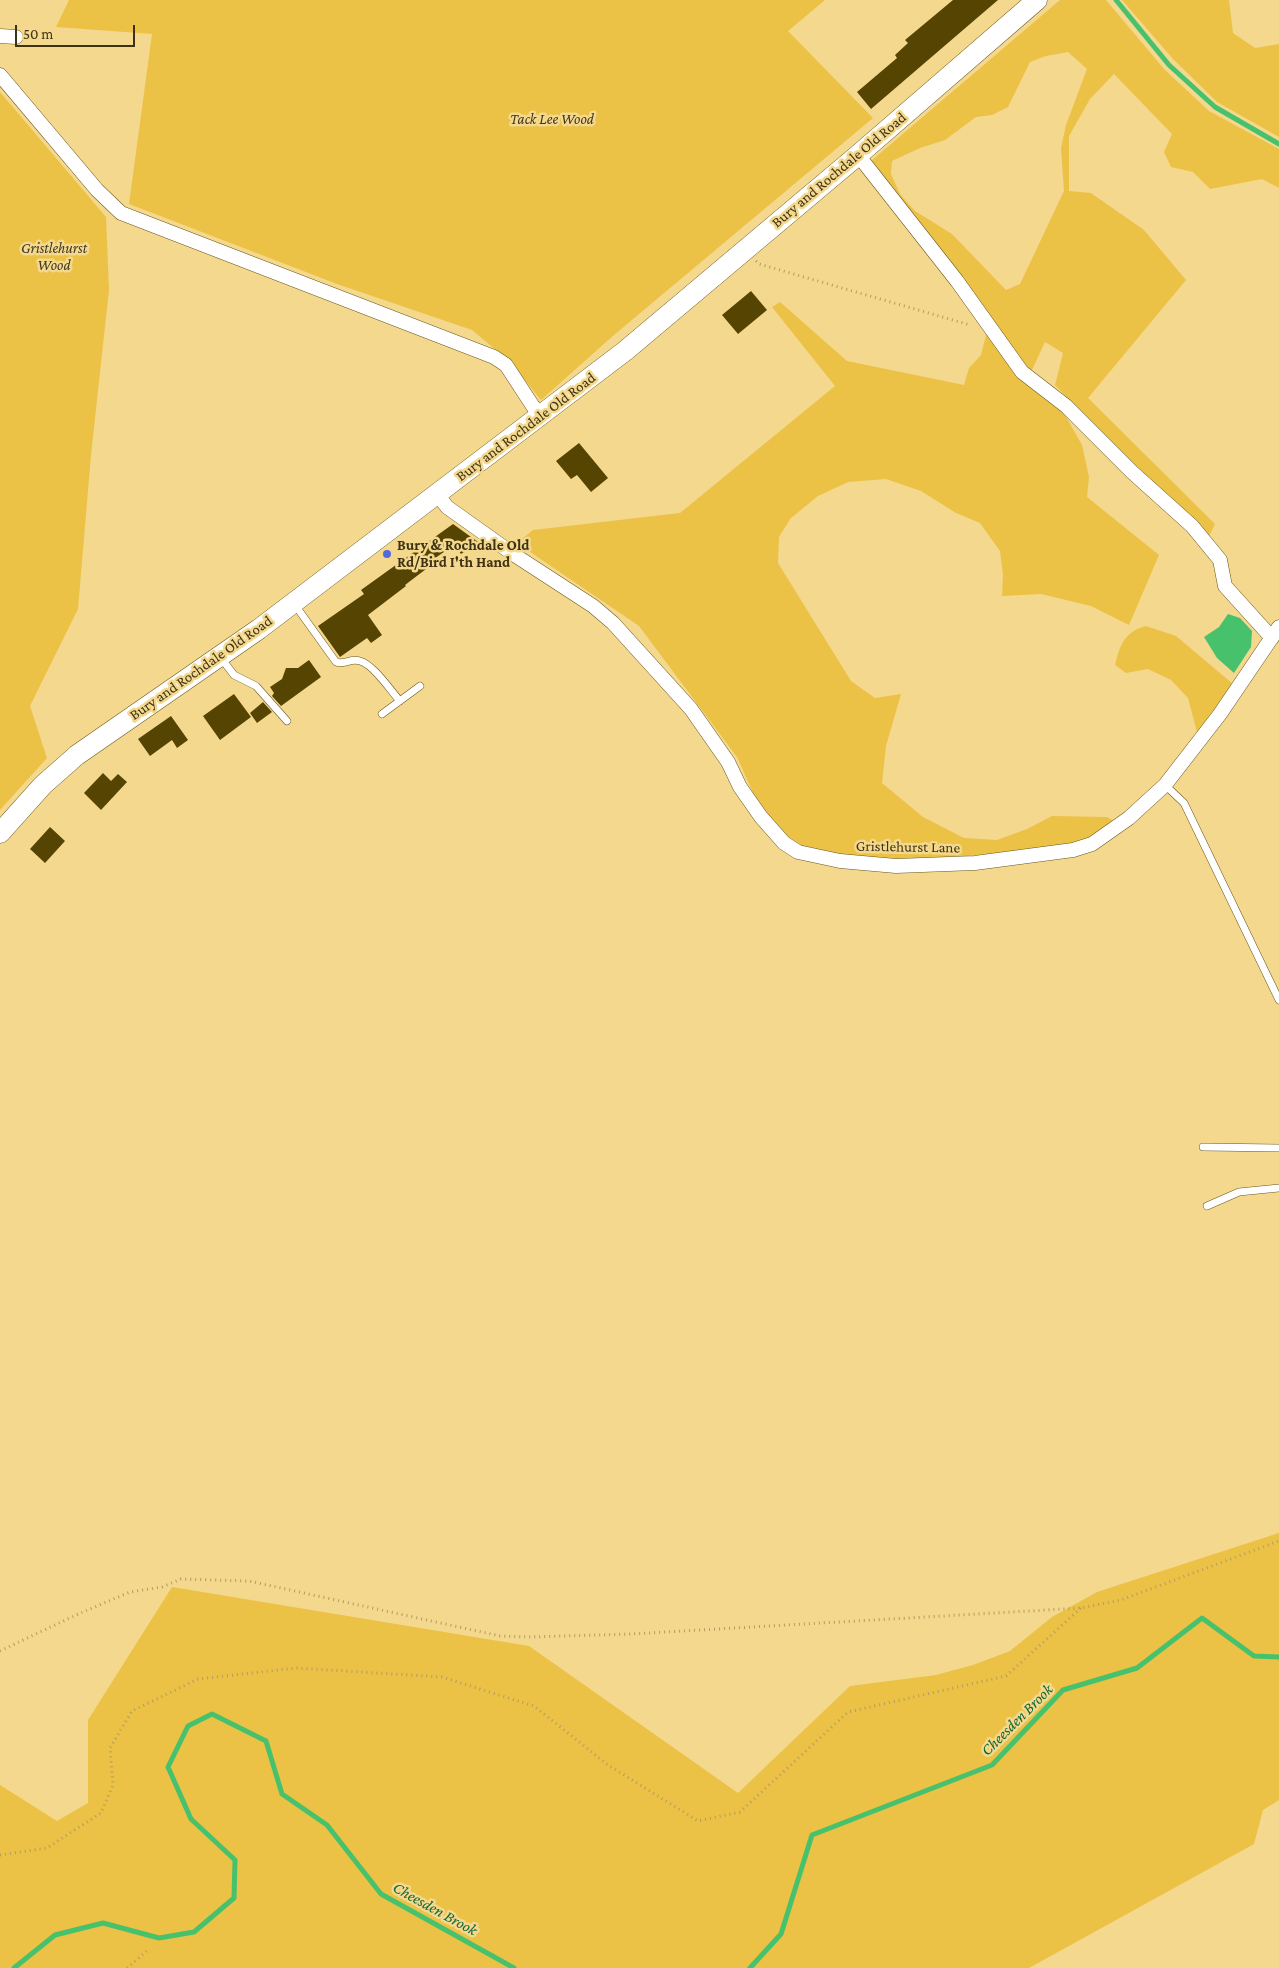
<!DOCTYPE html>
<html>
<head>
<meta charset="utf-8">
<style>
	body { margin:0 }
	#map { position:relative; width:1279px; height:1968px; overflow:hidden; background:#f4d88d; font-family:"Crimson Pro",serif }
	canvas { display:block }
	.scale { position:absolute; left:15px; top:25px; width:120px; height:22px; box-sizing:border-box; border:2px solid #3d3213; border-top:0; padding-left:6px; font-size:15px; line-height:18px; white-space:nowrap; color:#3d3213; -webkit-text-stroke:4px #f4d88d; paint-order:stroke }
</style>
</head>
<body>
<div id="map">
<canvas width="1279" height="1968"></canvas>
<div class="scale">50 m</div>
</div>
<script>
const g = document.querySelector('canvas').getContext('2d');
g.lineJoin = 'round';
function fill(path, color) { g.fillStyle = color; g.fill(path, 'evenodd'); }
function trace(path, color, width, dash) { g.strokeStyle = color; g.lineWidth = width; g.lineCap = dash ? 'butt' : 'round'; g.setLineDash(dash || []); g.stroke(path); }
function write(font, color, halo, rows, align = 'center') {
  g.font = font + ' "Crimson Pro",serif'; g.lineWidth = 5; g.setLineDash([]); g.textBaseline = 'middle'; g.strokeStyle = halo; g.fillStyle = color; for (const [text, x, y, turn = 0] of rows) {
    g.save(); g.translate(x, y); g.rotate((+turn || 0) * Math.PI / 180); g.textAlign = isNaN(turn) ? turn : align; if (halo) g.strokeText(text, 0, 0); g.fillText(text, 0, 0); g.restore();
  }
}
fill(new Path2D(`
	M69 0H825L788 31 873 118 614 335 541 400 509 361 472 330 337 284 129 204 152 34 56 27Z
	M1060 0H1106L1164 69 1209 111 1279 149V188L1262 179 1210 189 1193 172 1171 167 1164 152 1172 134 1114 74 1090 99 1069 136V191L1091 193 1144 230 1186 280 1088 398 1215 524 1208 538 1138 471 1055 385 1063 353 1045 342 1031 372 1021 363 871 161ZM1068 52 1087 69 1066 125 1061 148 1064 191 1020 284 1006 290 952 234 915 211 900 194 891 174 892 161 920 148 945 140 976 117 992 115 1008 107 1030 62 1046 56Z
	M1122 0H1229L1233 33 1255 48 1279 44V137L1217 102 1173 59Z
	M0 92 106 217 109 290 91 455 78 609 30 706 47 758 0 810Z
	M780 302 847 361 964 385 969 368 981 355 987 331 1017 376 1061 408 1082 445 1089 477 1087 497 1159 555 1129 625 1091 606 1041 594 1002 596 1003 575 1000 551 980 523 956 513 921 491 886 479 848 482 818 496 791 518 779 537 778 563 851 681 875 698 901 694 886 746 882 783 923 817 964 838 997 840 1027 829 1052 816 1107 817 1114 821 1083 842 1038 850 904 861 843 857 803 847 779 830 754 795 737 757 639 626 517 543 533 530 680 513 835 386 772 307Z
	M1146 626 1176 636 1233 684 1197 732 1188 698 1171 680 1148 669 1126 673 1115 665C1120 645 1124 632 1146 626Z
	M1279 1533V1800L1263 1810 1254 1844 1029 1968H0V1785L57 1821 88 1803V1720L172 1587 529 1646 738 1793 850 1686 936 1675 973 1665 1010 1651 1052 1617 1097 1592Z`), '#ebc246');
fill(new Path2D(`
	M1228 614 1240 618 1252 631 1251 647 1234 673 1217 658 1204 637 1219 627Z`), '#48c16d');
trace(new Path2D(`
	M1116 0 1169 65 1215 107 1279 144
	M14 1968 55 1935 103 1923 159 1938 194 1932 234 1898 235 1860 191 1819 168 1767 188 1726 212 1714 266 1741 282 1794 327 1825 381 1894 514 1968
	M750 1968 781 1934 812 1835 992 1765 1063 1690 1137 1668 1202 1618 1254 1656 1279 1657`), '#48c16d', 5);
fill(new Path2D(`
	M953 0H998L871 109 857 92 897 58 895 55 908 43 905 40Z
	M751 291 767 310 738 334 722 315Z
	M579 443 608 478 591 492 577 475 571 479 556 461Z
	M453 524 478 542 461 554 454 545 428 563 430 566 405 585 406 586 368 615 382 635 371 643 367 638 340 657 318 626 364 594 361 590Z
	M309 660 321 677 281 706 272 696 274 693 270 687 282 679 286 668H298Z
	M234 694 251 717 220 740 203 716Z
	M263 702 272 712 257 723 250 713Z
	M171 716 188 740 177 748 172 740 150 756 138 739Z
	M103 773 111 781 118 774 127 782 101 810 84 793Z
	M50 827 65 841 45 863 30 849Z`), '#564402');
const service = new Path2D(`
	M295 605 336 662C344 665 351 658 360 661 374 665 390 690 400 701
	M221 658 234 675 256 686 287 721
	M382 714 420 686
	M1165 785 1184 803 1279 1000
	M1203 1147 1279 1148
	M1207 1206 1239 1192 1279 1188`);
const minor = new Path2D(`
	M0 36 16 37
	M0 75 97 190 121 213 494 357 506 365 540 417
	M858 155 957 281 1022 372 1066 406 1132 472 1192 526 1220 560 1225 586 1272 638
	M437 494 447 507 513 554 593 606 613 623 691 709 728 762 740 787 761 817 784 843 798 852 840 861 896 866 975 863 1073 850 1092 844 1129 818 1165 785 1220 714 1279 627`);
const secondary = new Path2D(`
	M0 833 43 785 77 755 259 629 625 351 858 155 1037 0`);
trace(service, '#6a571d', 8);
trace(minor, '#6a571d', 15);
trace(secondary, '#6a571d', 21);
trace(new Path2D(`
	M756 261 759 264 970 325
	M0 1651 76 1615 130 1592 162 1587 181 1579 249 1581 500 1636 529 1637 631 1634 1081 1608 1121 1600 1279 1541
	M0 1855 47 1848 101 1813 113 1785 110 1748 132 1711 198 1679 296 1668 442 1677 534 1706 608 1765 698 1821 740 1812 848 1712 1006 1676 1081 1608
	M127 1968 148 1950`), '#b29c61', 3, [1, 4]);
trace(service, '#fff', 7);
trace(minor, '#fff', 14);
trace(secondary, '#fff', 20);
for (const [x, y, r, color] of [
	[387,554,5,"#506adf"]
]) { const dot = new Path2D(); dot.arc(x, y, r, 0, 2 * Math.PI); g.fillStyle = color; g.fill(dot); trace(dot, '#f4d88d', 2); }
write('italic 15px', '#3f361f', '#f4d88d', [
	["Tack Lee Wood",552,119],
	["Gristlehurst",54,248],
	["Wood",54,265]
]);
write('15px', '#3d3213', '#f4d88d', [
	["Bury and Rochdale Old Road",839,170,-40],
	["Bury and Rochdale Old Road",526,427,-37],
	["Bury and Rochdale Old Road",201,668,-35],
	["Gristlehurst Lane",908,847,1]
]);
write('bold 15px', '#3d3213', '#f4d88d', [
	["Bury & Rochdale Old",397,545],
	["Rd/Bird I'th Hand",397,562]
], 'left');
write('italic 16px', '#136731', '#f4d88d', [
	["Cheesden Brook",1017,1720,-45],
	["Cheesden Brook",435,1909,29]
]);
</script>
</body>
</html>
